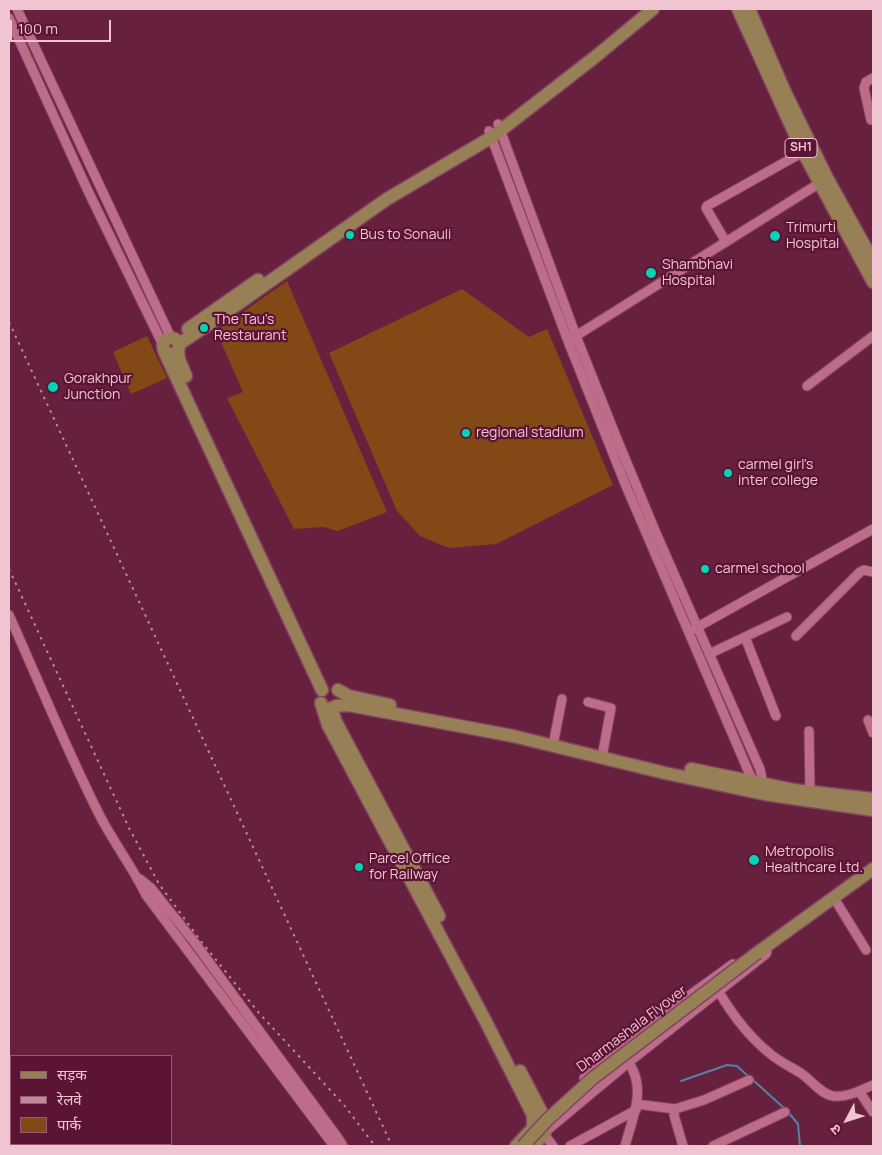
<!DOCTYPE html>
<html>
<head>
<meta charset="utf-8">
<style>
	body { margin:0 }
	#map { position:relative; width:882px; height:1155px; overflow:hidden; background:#68203f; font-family:Manrope,"Noto Sans Devanagari",sans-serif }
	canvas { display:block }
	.frame { position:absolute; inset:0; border:10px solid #f1c4d2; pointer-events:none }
	.legend { position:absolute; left:10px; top:1055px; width:162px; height:90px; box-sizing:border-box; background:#5c1434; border:1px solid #985a73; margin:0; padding:6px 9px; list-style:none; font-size:15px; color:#f1c4d2 }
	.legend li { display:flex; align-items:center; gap:10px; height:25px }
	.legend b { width:25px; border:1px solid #985a73 }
	.north { position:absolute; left:822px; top:1095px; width:50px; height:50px; -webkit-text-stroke:4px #5c1434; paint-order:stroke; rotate:230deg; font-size:14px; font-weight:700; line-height:20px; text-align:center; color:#f1c4d2 }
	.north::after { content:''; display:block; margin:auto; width:18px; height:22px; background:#f1c4d2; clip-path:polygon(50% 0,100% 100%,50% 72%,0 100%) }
	.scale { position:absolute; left:10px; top:20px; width:101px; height:22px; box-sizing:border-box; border:2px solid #f1c4d2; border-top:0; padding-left:6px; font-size:15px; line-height:18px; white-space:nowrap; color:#f1c4d2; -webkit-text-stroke:4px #5c1434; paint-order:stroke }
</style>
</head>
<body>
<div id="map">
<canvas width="882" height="1155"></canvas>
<div class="frame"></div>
<ul class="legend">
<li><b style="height:6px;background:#977f56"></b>सड़क</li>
<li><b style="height:6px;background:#bf899d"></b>रेलवे</li>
<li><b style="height:14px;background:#824916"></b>पार्क</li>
</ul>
<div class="north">उ</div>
<div class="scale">100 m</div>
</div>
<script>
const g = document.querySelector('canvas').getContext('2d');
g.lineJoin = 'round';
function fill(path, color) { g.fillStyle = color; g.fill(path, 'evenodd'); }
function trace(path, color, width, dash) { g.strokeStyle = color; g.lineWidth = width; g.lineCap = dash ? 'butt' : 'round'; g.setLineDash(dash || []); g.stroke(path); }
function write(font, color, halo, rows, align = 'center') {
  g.font = font + ' Manrope,sans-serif'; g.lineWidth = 4.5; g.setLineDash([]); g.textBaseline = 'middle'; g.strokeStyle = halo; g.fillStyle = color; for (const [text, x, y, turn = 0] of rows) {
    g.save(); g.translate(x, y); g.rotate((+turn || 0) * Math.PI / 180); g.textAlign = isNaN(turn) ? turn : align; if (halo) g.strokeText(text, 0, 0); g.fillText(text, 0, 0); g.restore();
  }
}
fill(new Path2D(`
	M287 281 387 512 338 531 324 527 294 529 227 398 243 392 216 331Z
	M462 289 529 337 547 329 613 485 496 544 449 548 420 536 397 511 329 353Z
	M147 336 167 378 131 394 113 352Z`), '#824916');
trace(new Path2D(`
	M753 1080 785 1109
	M681 1081 727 1065 737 1066 749 1077
	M788 1112 798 1124 800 1146`), '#5284a7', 2);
const minor = new Path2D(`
	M17 9 171 338
	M9 18 88 191 163 345
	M871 120 864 88 866 82 873 78
	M498 124 576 336 617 439 656 533 760 769 764 789
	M489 131 568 341 626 486 753 782V786
	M726 242 706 208 707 206 803 152
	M571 339 823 181
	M807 386 873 336
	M9 615C39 682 67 751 100 816 114 843 133 868 146 895L334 1146
	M694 629 873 529
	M796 636 860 572 864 570 873 572
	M745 637 776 716
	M709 654 787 617
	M588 702 611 708 602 757
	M868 720 873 733
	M809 731 810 791
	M553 745 562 699
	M140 879 151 888 195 943 338 1138 343 1146
	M834 898 866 950
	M719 992C733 1016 751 1039 773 1056 782 1063 793 1068 802 1074 812 1081 821 1094 833 1096 847 1098 861 1090 873 1085
	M584 1078 617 1048 733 964
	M859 1091 873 1112
	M636 1104 675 1109 704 1100 749 1080
	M675 1109 674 1115 683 1146
	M545 1132 629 1062 766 954 767 951
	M544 1134 553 1146
	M570 1146 636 1110
	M625 1146C633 1116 648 1086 626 1059
	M713 1146 785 1112`);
const major = new Path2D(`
	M738 9 803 152 873 282
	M749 9 784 90 827 178 873 261
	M188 329 258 280
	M163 346a8 8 0 1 1 16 0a8 8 0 1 1-16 0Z
	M179 344 215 320 387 199 492 137 595 57 653 9
	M178 350 179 359 186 376
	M164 351 322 690
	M338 690 349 696 390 705
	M321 703 328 725 485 1020 533 1115V1128L516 1146
	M336 706 348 705 513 736 665 773 764 794 873 810
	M331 708 336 722 439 916
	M691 769 794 790 873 799
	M757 953 873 869
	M520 1071 543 1115 545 1132 533 1146`);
trace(minor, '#824360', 11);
trace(major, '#824360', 15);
trace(minor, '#bd6d8a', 9);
trace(major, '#977f56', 12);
trace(new Path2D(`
	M9 322 392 1146
	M9 569 129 828 159 884 200 940 259 1013 344 1105 375 1146`), '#bf899d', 2, [2.5, 5]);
const majorBridge = new Path2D(`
	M523 1146 547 1120 593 1078 757 953`);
trace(majorBridge, '#824360', 15, []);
trace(majorBridge, '#977f56', 12);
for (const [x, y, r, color] of [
	[350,235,5,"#02d5b6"],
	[775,236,6,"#02d5b6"],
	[651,273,6,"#02d5b6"],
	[204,328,5,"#02d5b6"],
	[53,387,6,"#02d5b6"],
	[466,433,5,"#02d5b6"],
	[728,473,5,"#02d5b6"],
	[705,569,5,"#02d5b6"],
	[754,860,6,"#02d5b6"],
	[359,867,5,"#02d5b6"]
]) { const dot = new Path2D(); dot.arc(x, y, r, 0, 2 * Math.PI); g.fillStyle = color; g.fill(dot); trace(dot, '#5c1434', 2); }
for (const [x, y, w] of [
	[801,148,32]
]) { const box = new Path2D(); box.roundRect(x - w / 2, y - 9.5, w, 19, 4); g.fillStyle = '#5c1434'; g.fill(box); trace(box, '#f1c4d2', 1); }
write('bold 12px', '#f1c4d2', null, [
	["SH1",801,148]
]);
write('14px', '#f1c4d2', '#5c1434', [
	["Trimurti",786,228],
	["Hospital",786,244],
	["Bus to Sonauli",360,235],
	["Shambhavi",662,265],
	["Hospital",662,281],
	["The Tau's",214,320],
	["Restaurant",214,336],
	["Gorakhpur",64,379],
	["Junction",64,395],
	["regional stadium",476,433],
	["carmel girl's",738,465],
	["inter college",738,481],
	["carmel school",715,569],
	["Metropolis",765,852],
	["Healthcare Ltd.",765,868],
	["Parcel Office",369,859],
	["for Railway",369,875]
], 'left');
write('14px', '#f1c4d2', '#5c1434', [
	["Dharmashala Flyover",632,1029,-37]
]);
</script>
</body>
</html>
